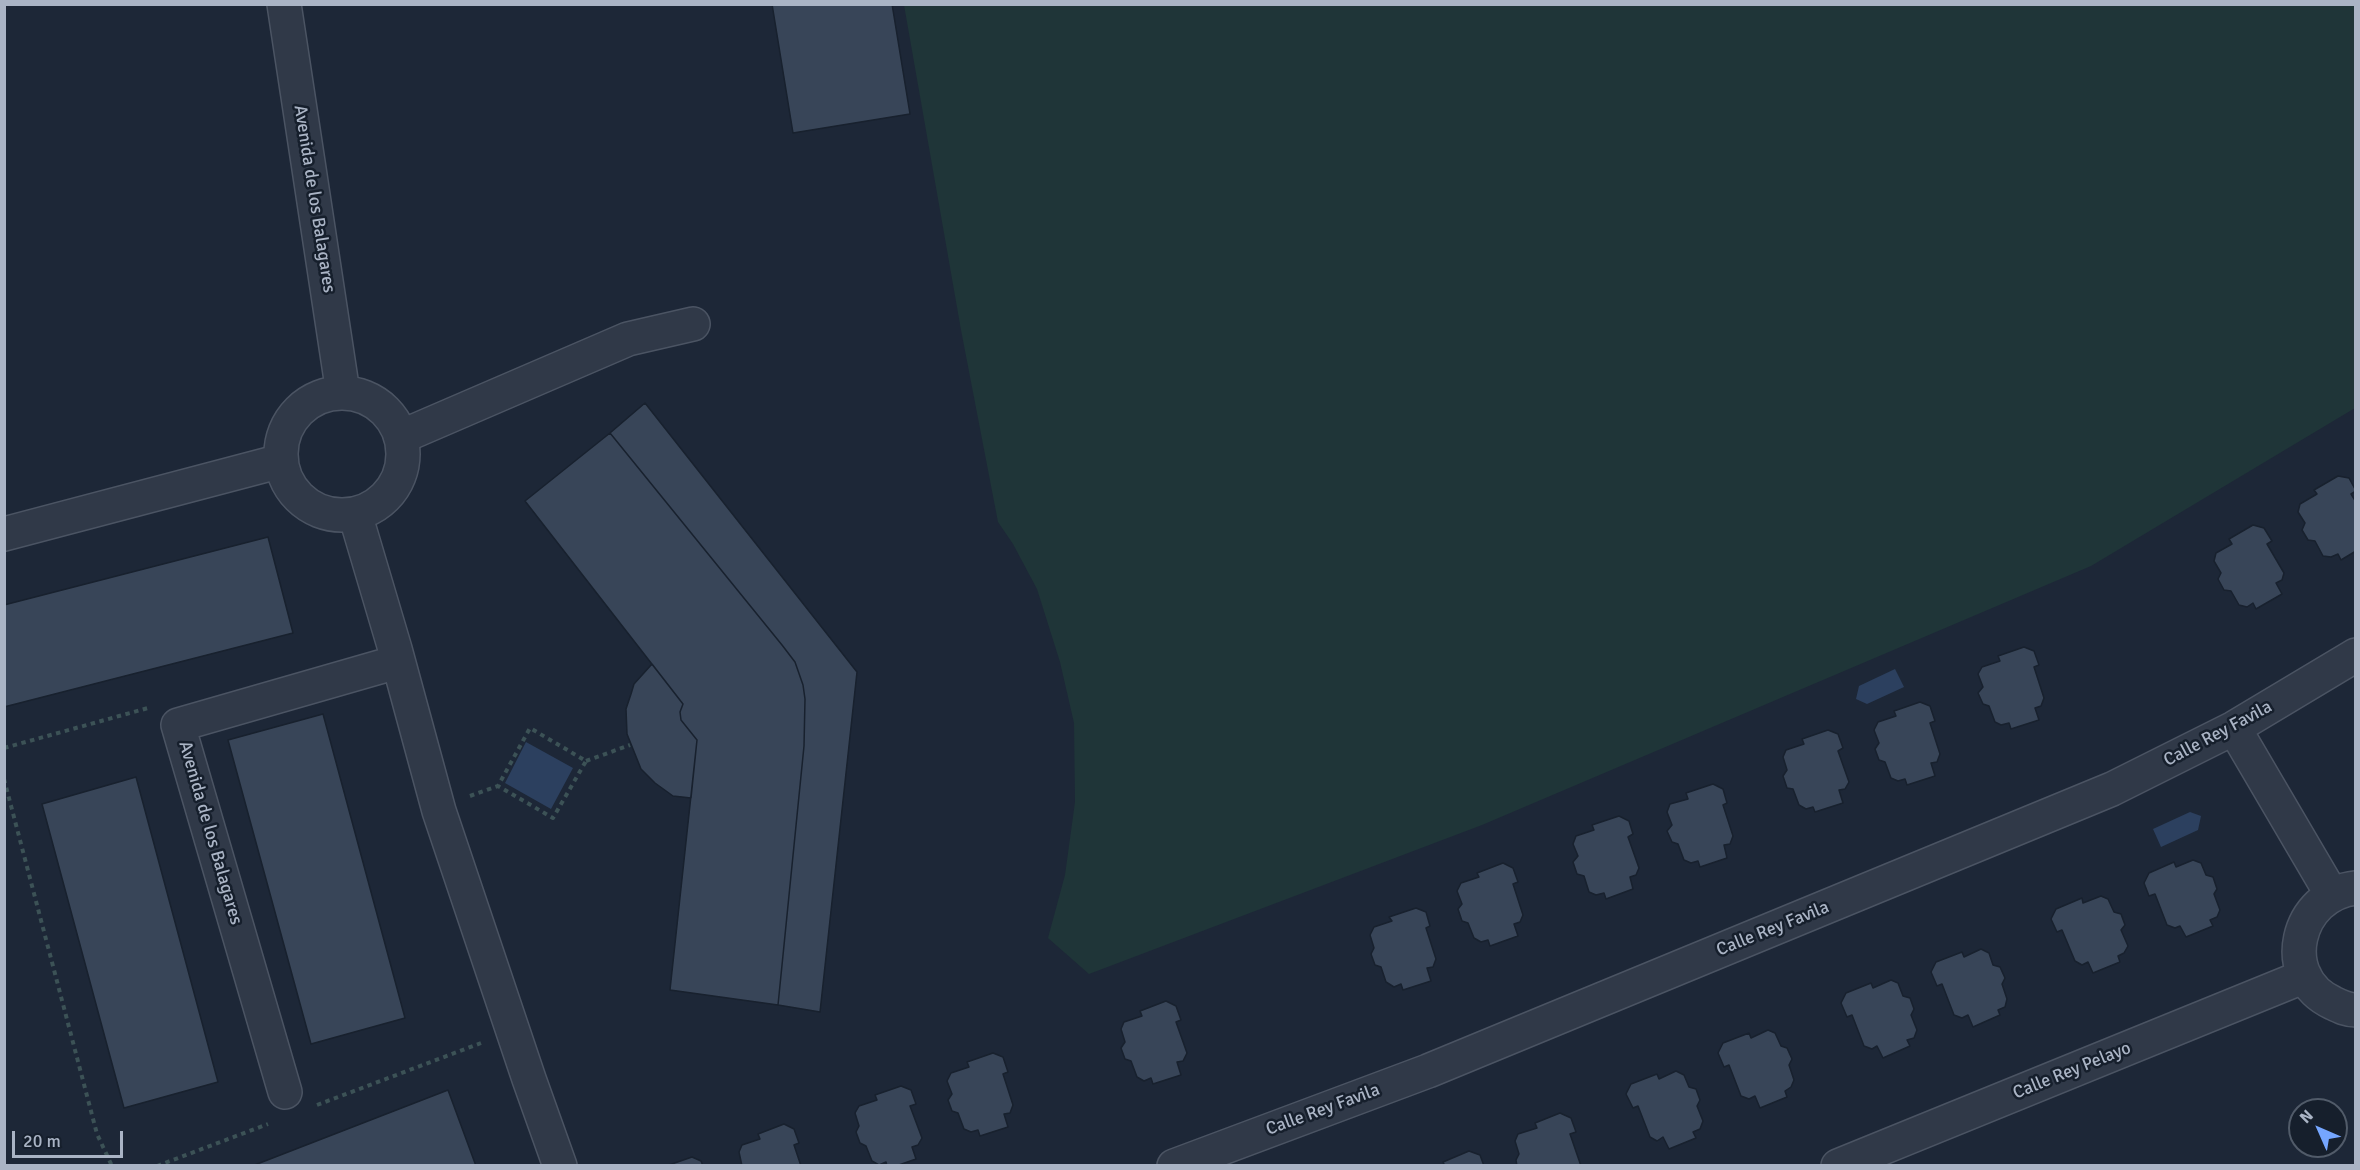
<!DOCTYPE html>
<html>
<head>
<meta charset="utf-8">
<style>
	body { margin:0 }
	#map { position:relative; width:2360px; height:1170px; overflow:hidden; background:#1d2737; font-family:Signika,sans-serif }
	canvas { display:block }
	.frame { position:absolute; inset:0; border:6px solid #aab4c5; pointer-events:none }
	.north { position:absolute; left:2288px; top:1098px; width:60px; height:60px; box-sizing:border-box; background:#161f2c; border:2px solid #515b69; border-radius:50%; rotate:315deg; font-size:16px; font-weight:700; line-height:24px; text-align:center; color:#aab4c5 }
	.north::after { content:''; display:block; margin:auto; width:21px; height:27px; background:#75a6ff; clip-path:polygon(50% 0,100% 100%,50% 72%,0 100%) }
	.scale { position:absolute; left:12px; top:1131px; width:111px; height:27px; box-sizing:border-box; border:3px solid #aab4c5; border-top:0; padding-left:8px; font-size:18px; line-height:21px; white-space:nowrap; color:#aab4c5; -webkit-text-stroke:4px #161f2c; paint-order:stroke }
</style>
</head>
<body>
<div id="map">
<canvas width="2360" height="1170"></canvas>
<div class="frame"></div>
<div class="north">N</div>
<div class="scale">20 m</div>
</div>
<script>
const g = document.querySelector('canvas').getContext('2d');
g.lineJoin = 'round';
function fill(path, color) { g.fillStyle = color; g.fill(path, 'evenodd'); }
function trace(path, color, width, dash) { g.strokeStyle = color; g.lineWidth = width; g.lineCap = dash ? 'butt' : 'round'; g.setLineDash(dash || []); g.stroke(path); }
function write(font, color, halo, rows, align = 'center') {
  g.font = font + ' Signika,sans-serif'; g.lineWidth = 5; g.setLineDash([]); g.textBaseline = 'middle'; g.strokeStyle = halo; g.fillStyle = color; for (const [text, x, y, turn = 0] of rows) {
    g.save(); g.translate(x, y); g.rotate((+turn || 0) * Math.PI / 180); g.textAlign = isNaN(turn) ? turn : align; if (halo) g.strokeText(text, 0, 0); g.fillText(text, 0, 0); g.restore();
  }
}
fill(new Path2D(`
	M904 5H2355V408L2091 566 1482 825 1089 974 1048 938 1065 875 1075 802 1074 723 1060 662 1037 589 1013 544 998 522 961 330Z`), '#1f3538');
fill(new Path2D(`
	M1895 669 1904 687 1867 704 1856 699 1859 686Z
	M526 742 573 768 551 809 505 783Z
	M2190 812 2201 816 2198 830 2161 847 2153 829Z`), '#2c405f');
const building = new Path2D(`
	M772 4H892L910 114 793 133Z
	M645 403 857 672 820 1012 778 1005 804 746 805 699 803 685 795 662 782 645 610 433Z
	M610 433 782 645 795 662 803 685 805 699 804 746 778 1005 670 990 697 740 681 720 680 712 683 704 525 501Z
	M2338 476 2349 478 2356 491 2351 494 2356 502V551L2341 560 2338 554 2331 557 2323 556 2315 541 2308 540 2302 530 2305 523 2298 512 2300 504 2317 494 2314 490Z
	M2253 525 2264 528 2272 541 2267 544 2284 573 2282 580 2276 583 2282 594 2256 609 2253 603 2247 607 2239 605 2231 591 2224 590 2218 579 2221 573 2214 561 2216 553 2232 544 2229 539Z
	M268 537 293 633 4 707V605Z
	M2024 647 2034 651 2039 665 2034 667 2044 698 2041 706 2035 708 2039 720 2011 729 2009 723 2001 725 1995 722 1989 706 1983 704 1978 693 1983 687 1978 674 1982 667 2000 661 1998 656Z
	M652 664 683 704 680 712 681 720 697 740 691 798 673 796 655 783 641 769 627 734 626 709 631 694 634 684Z
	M1920 702 1930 706 1935 721 1930 723 1940 754 1937 762 1931 763 1935 776 1907 785 1905 779 1898 781 1891 778 1885 762 1879 760 1875 749 1879 743 1874 730 1878 722 1896 716 1894 711Z
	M323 714 405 1018 311 1044 228 740Z
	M1828 730 1838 734 1843 748 1838 751 1849 782 1845 789 1839 790 1843 803 1815 812 1813 807 1806 809 1799 805 1793 789 1787 788 1783 776 1787 770 1783 757 1786 750 1804 744 1802 739Z
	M136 777 218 1082 124 1108 42 804Z
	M1713 784 1723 789 1727 803 1723 805 1733 836 1730 844 1724 845 1727 858 1700 867 1698 861 1691 863 1684 860 1678 844 1672 842 1667 831 1672 825 1667 812 1670 804 1688 799 1686 793Z
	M1619 816 1629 821 1633 834 1628 837 1639 868 1636 875 1630 877 1633 889 1606 899 1604 893 1596 895 1589 892 1584 876 1577 874 1573 862 1578 856 1573 844 1576 836 1594 830 1592 825Z
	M2193 860 2201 863 2206 875 2213 877 2217 889 2214 894 2220 910 2217 917 2210 920 2213 926 2186 937 2180 926 2175 928 2167 925 2155 894 2149 896 2144 883 2149 873 2174 862 2176 867Z
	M1503 863 1513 868 1518 882 1513 884 1523 915 1520 922 1514 924 1518 936 1490 946 1488 940 1481 942 1474 938 1468 923 1462 921 1458 909 1462 904 1457 891 1461 883 1479 877 1477 873Z
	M2101 896 2108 899 2114 912 2121 914 2125 925 2121 930 2128 946 2124 953 2118 956 2120 962 2093 973 2088 962 2082 965 2075 961 2062 930 2057 932 2051 919 2056 909 2082 898 2083 903Z
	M1416 908 1426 912 1430 926 1426 928 1436 959 1433 967 1427 968 1431 981 1403 990 1401 984 1394 987 1386 982 1381 967 1375 965 1371 954 1374 948 1370 935 1374 927 1392 921 1389 917Z
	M1981 949 1989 953 1993 965 2000 967 2005 978 2002 984 2007 999 2005 1007 1998 1010 2000 1015 1973 1027 1968 1015 1962 1018 1954 1015 1942 984 1937 986 1931 972 1936 962 1962 952 1964 957Z
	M1891 980 1898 983 1903 996 1910 998 1914 1009 1911 1015 1917 1030 1914 1038 1907 1040 1910 1046 1883 1058 1877 1046 1872 1049 1864 1046 1852 1015 1847 1017 1841 1003 1846 993 1871 983 1873 988Z
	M1166 1001 1176 1006 1181 1020 1176 1022 1187 1053 1183 1061 1177 1062 1181 1075 1153 1084 1151 1078 1144 1081 1137 1077 1131 1061 1125 1059 1121 1048 1125 1042 1121 1029 1124 1022 1142 1016 1140 1011Z
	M1768 1030 1775 1033 1781 1046 1787 1048 1792 1059 1789 1065 1794 1080 1791 1087 1785 1091 1787 1097 1760 1108 1755 1096 1749 1099 1741 1096 1729 1065 1724 1067 1718 1053 1723 1043 1749 1033 1751 1038Z
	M993 1053 1003 1057 1008 1072 1003 1074 1013 1105 1010 1113 1004 1114 1008 1127 980 1136 978 1130 971 1132 964 1129 958 1113 952 1111 948 1100 952 1094 947 1081 951 1073 969 1067 967 1062Z
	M1676 1071 1684 1075 1689 1087 1696 1089 1700 1100 1697 1106 1703 1121 1700 1129 1693 1132 1696 1138 1669 1149 1663 1137 1657 1141 1650 1137 1638 1106 1633 1108 1626 1094 1631 1084 1657 1074 1659 1079Z
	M901 1086 911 1090 916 1104 910 1106 922 1138 918 1145 912 1147 916 1159 896 1166H887L886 1162 879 1165 872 1161 866 1146 860 1143 856 1132 859 1126 855 1113 859 1106 877 1100 875 1095Z
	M448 1090 476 1166H252Z
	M1560 1113 1571 1118 1576 1132 1570 1134 1581 1166H1517L1516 1160 1519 1154 1515 1141 1518 1134 1537 1128 1535 1123Z
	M784 1124 794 1129 799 1143 794 1145 801 1166H742L739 1152 742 1145 760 1139 758 1134Z
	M1469 1151 1480 1155 1484 1166H1445L1443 1162Z
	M692 1157 701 1161 703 1166H666Z`);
fill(building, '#384558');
trace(building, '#18212e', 1.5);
const minor = new Path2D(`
	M284 4 343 393
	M281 454a61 61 0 1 1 122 0a61 61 0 1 1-122 0Z
	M403 436 628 339 693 324
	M355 514 395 649 439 811 529 1079 560 1166
	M4 534 281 461
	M2234 728 2332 895
	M2356 888C2296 894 2276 977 2333 1003 2341 1007 2347 1010 2356 1010
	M285 1092 178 725 397 662
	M1174 1166 1428 1071 2112 789 2234 728 2356 655
	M1838 1166 2305 976`);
trace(minor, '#4b5463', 36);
trace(new Path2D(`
	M4 748 148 708
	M586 761 630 745
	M4 779 97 1134 112 1166
	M470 796 498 786 530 728 586 761 553 818 498 786
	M317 1105 481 1043
	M157 1166 268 1124`), '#3c5256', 4, [4.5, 4.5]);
trace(minor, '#303948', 33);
write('18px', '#aab4c5', '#161f2c', [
	["Avenida de los Balagares",314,199,81],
	["Calle Rey Favila",2218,734,-28],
	["Avenida de los Balagares",210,833,74],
	["Calle Rey Favila",1773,929,-22],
	["Calle Rey Pelayo",2072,1071,-22],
	["Calle Rey Favila",1323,1110,-20]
]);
</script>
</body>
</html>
